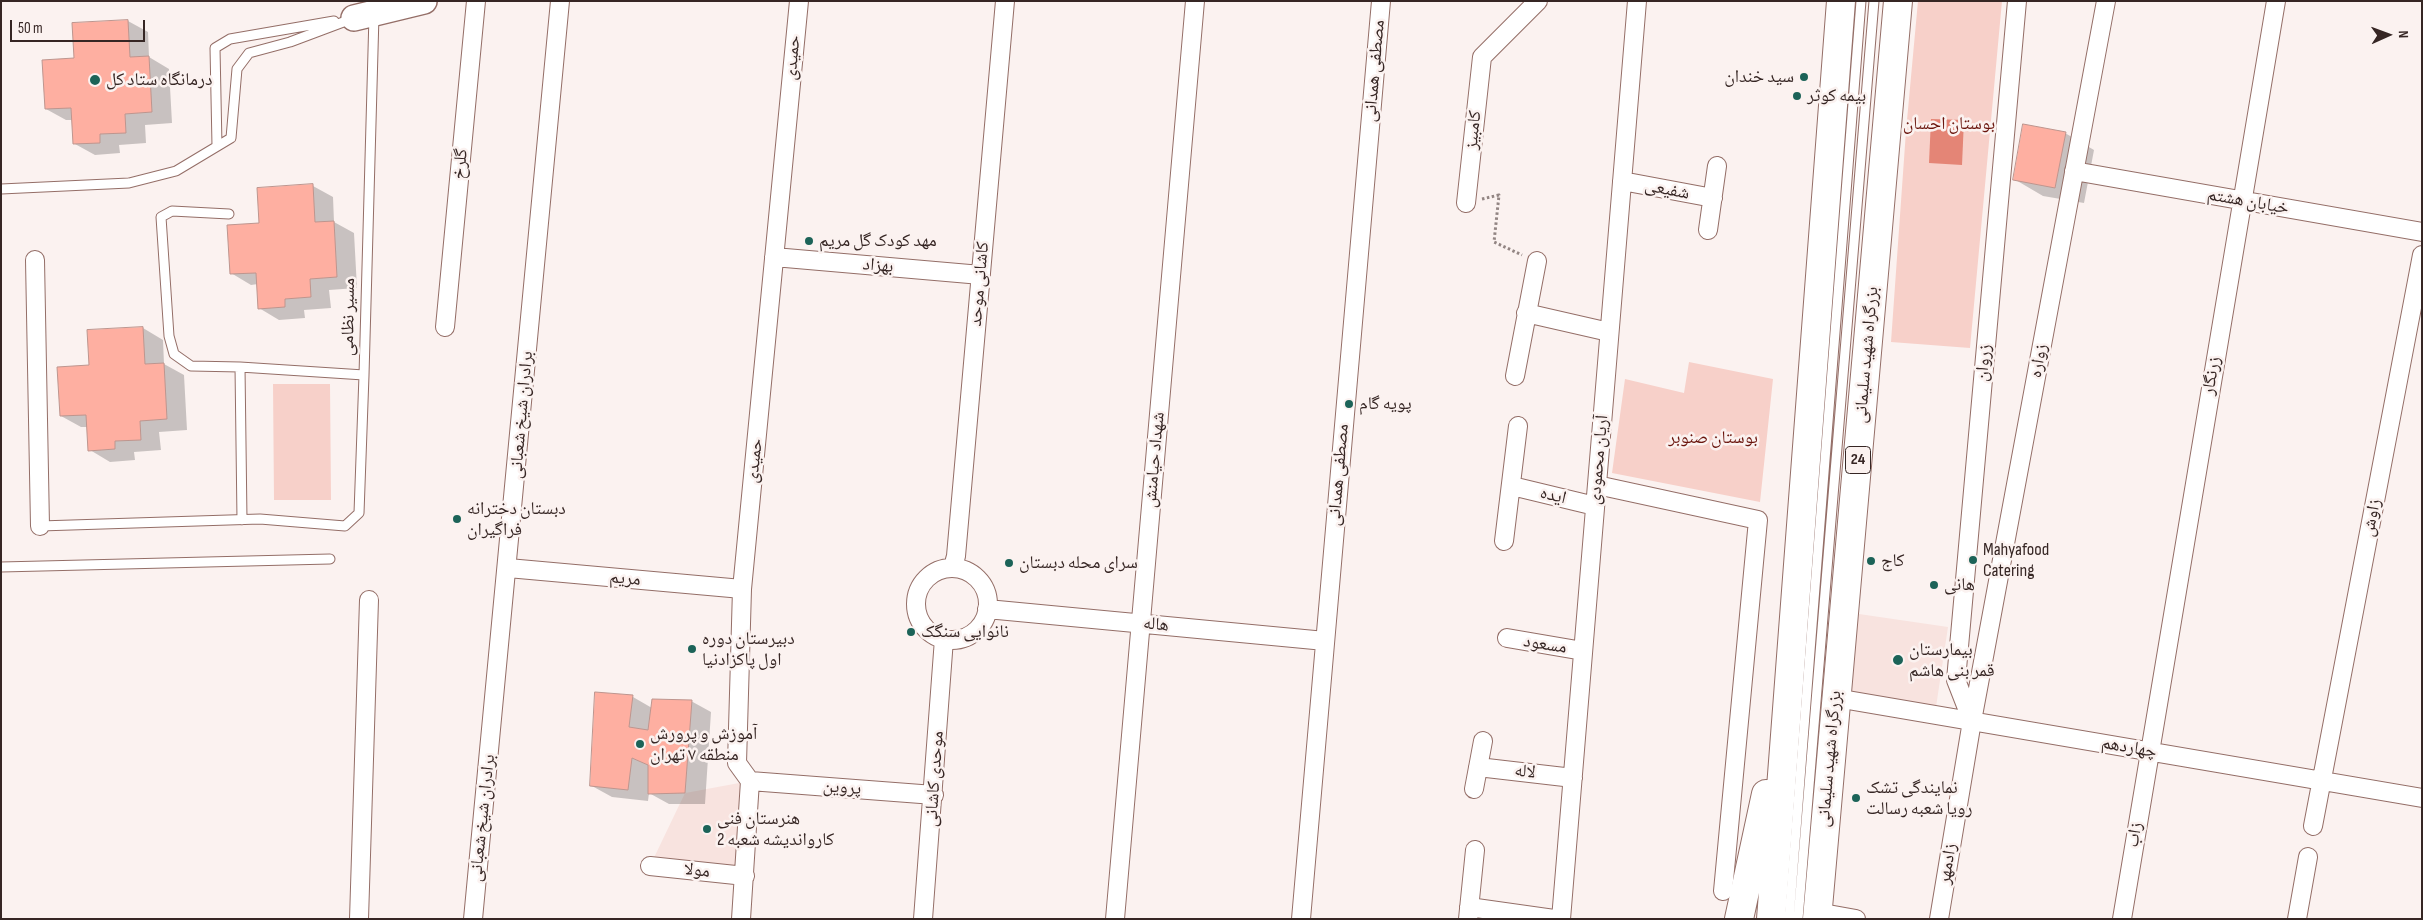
<!DOCTYPE html>
<html>
<head>
<meta charset="utf-8">
<style>
	body { margin:0 }
	#map { position:relative; width:2423px; height:920px; overflow:hidden; background:#fbf2f0; font-family:"Sofia Sans Condensed",sans-serif }
	canvas { display:block }
	.frame { position:absolute; inset:0; border:2px solid #362624; pointer-events:none }
	.north { position:absolute; left:2363px; top:10px; width:50px; height:50px; -webkit-text-stroke:4px #fbf2f0; paint-order:stroke; rotate:88deg; font-size:14px; font-weight:700; line-height:20px; text-align:center; color:#362624 }
	.north::after { content:''; display:block; margin:auto; width:18px; height:22px; background:#362624; clip-path:polygon(50% 0,100% 100%,50% 72%,0 100%) }
	.scale { position:absolute; left:10px; top:20px; width:135px; height:22px; box-sizing:border-box; border:2px solid #362624; border-top:0; padding-left:6px; font-size:15px; line-height:18px; white-space:nowrap; color:#362624; -webkit-text-stroke:4px #fbf2f0; paint-order:stroke }
</style>
</head>
<body>
<div id="map">
<canvas width="2423" height="920"></canvas>
<div class="frame"></div>
<div class="north">N</div>
<div class="scale">50 m</div>
</div>
<script>
const g = document.querySelector('canvas').getContext('2d');
g.lineJoin = 'round';
function fill(path, color) { g.fillStyle = color; g.fill(path, 'evenodd'); }
function trace(path, color, width, dash) { g.strokeStyle = color; g.lineWidth = width; g.lineCap = dash ? 'butt' : 'round'; g.setLineDash(dash || []); g.stroke(path); }
function write(font, color, halo, rows, align = 'center') {
  g.font = font + ' "Sofia Sans Condensed","Noto Naskh Arabic",sans-serif'; g.lineWidth = 5; g.setLineDash([]); g.textBaseline = 'middle'; g.strokeStyle = halo; g.fillStyle = color; for (const [text, x, y, turn = 0] of rows) {
    g.save(); g.translate(x, y); g.rotate((+turn || 0) * Math.PI / 180); g.textAlign = isNaN(turn) ? turn : align; if (halo) g.strokeText(text, 0, 0); g.fillText(text, 0, 0); g.restore();
  }
}
fill(new Path2D(`
	M1859 614 1948 627 1936 707 1847 694Z
	M750 781 745 872 650 866 685 793Z`), '#f8e3df');
fill(new Path2D(`
	M1918 1H2002L1970 348 1891 342 1906 131Z
	M1689 362 1773 379 1760 502 1612 473 1625 379 1684 393Z
	M273 384H330L331 500H274Z`), '#f7d0c9');
fill(new Path2D(`
	M1931 119 1964 120 1962 165 1929 163Z`), '#e48576');
fill(new Path2D(`
	M128 21 148 32 149 57 169 69 172 123 145 125 146 143 119 145 120 153 95 155 75 144 73 120H66L46 109 75 60Z
	M2065 133 2094 150 2084 203 2043 196 2014 179Z
	M313 186 333 197 334 222 354 233 357 288 329 290 331 308 304 310 305 318 279 320 259 308 258 284 251 285 231 273 260 224Z
	M143 328 163 340 164 364 184 375 187 430 159 432 161 450 134 452 135 460 110 462 90 450 88 427H81L61 416 90 366Z
	M596 693 633 697 652 708 691 701 711 712 705 804H669L649 793 648 801 612 797 592 786Z`), '#0003');
const building = new Path2D(`
	M128 20 130 57 149 56 152 112 125 114 126 133 100 134V143L73 144 71 108 45 109 42 60 74 58 72 23Z
	M2023 124 2066 132 2055 188 2013 180Z
	M313 184 315 222 334 221 337 277 310 279 311 297 285 299V307L258 309 256 273 230 274 227 225 259 223 257 188Z
	M143 327 145 364 164 363 167 419 140 421 141 440 115 441V449L88 451 86 415 60 416 57 367 89 365 87 330Z
	M595 692 633 695 629 727 648 730 652 699 692 700 685 793 648 794V765L632 758 628 790 590 786Z`);
fill(building, '#feafa1');
trace(building, '#bd958e', 1);
const lane = new Path2D(`
	M217 146 215 48 230 39 334 21
	M1 189 129 183 176 171 231 138 237 69 249 53 290 42 354 18
	M229 214 172 211 161 217 169 336 174 354 191 366 240 367
	M242 520 240 367 364 375 374 15
	M40 526 260 519 345 526 359 513 364 375
	M1 567 330 559
	M1789 919 1861 1
	M1798 919 1874 1`);
const street = new Path2D(`
	M2074 171 2422 232
	M1622 181 1713 198
	M1466 203 1482 57 1538 1
	M1708 230 1717 166
	M774 257 981 275
	M35 260 40 526
	M1526 313 1609 332
	M445 327 476 1
	M1515 376 1537 261
	M1597 485 1758 520 1723 891
	M1512 486 1595 506
	M1504 541 1518 426
	M953 567 956 556 1005 1
	M508 568 742 589
	M916 604a36 36 0 1 1 72 0a36 36 0 1 1-72 0Z
	M987 609 1325 641
	M1507 638 1583 651
	M1836 698 2422 798
	M1972 721 1956 680 2017 1
	M1478 767 1573 778
	M750 781 934 795
	M1474 789 1483 741
	M2313 826 2422 255
	M650 866 745 876
	M1469 907 1554 919
	M1817 912 1856 919
	M359 919 369 600
	M473 919 560 1
	M741 919 750 781 737 763 742 589 799 1
	M923 919 944 639
	M1115 919 1195 1
	M1301 919 1381 1
	M1468 919 1475 850
	M1561 919 1637 1
	M1939 919 1972 721 2106 1
	M2122 919 2276 1
	M2297 919 2308 857`);
const secondary = new Path2D(`
	M354 18 424 1`);
const highway = new Path2D(`
	M1739 919 1766 794
	M1771 919 1841 1
	M1817 919 1898 1`);
trace(lane, '#946e67', 11);
trace(street, '#946e67', 20);
trace(secondary, '#946e67', 28);
trace(highway, '#946e67', 30);
trace(new Path2D(`
	M1482 199 1499 195 1494 242 1522 255`), '#928583', 3, [2.5, 2.5]);
trace(lane, '#fff', 9);
trace(street, '#fff', 18);
trace(secondary, '#fff', 25);
trace(highway, '#fff', 28);
for (const [x, y, r, color] of [
	[1804,77,5,"#1c6358"],
	[95,80,6,"#1c6358"],
	[1797,96,5,"#1c6358"],
	[809,241,5,"#1c6358"],
	[1349,404,5,"#1c6358"],
	[457,519,5,"#1c6358"],
	[1973,560,5,"#1c6358"],
	[1871,561,5,"#1c6358"],
	[1009,563,5,"#1c6358"],
	[1934,585,5,"#1c6358"],
	[911,632,5,"#1c6358"],
	[692,649,5,"#1c6358"],
	[1898,660,6,"#1c6358"],
	[640,744,5,"#1c6358"],
	[1856,798,5,"#1c6358"],
	[707,829,5,"#1c6358"]
]) { const dot = new Path2D(); dot.arc(x, y, r, 0, 2 * Math.PI); g.fillStyle = color; g.fill(dot); trace(dot, '#fbf2f0', 2); }
for (const [x, y, w] of [
	[1858,460,25]
]) { const box = new Path2D(); box.roundRect(x - w / 2, y - 13.5, w, 27, 4); g.fillStyle = '#fbf2f0'; g.fill(box); trace(box, '#362624', 1); }
write('bold 16px', '#362624', null, [
	["24",1858,460]
]);
write('18px', '#362624', '#fbf2f0', [
	["حمیدی",793,58,-85],
	["مصطفی همدانی",1375,71,-85],
	["کامبیز",1474,130,-84],
	["گلرخ",461,164,-85],
	["شفیعی",1667,190,11],
	["خیابان هشتم",2248,202,10],
	["بهزاد",878,266,5],
	["کاشانی موحد",980,284,-85],
	["مسیر نظامی",349,317,-89],
	["بزرگراه شهید سلیمانی",1867,355,-85],
	["زواره",2039,361,-80],
	["زروان",1984,363,-85],
	["زرنگار",2212,376,-80],
	["برادران شیخ شعبانی",522,415,-85],
	["شهداد حیامنش",1155,460,-85],
	["آریان محمودی",1599,460,-85],
	["حمیدی",755,461,-84],
	["مصطفی همدانی",1339,475,-85],
	["ایده",1553,496,14],
	["زاوش",2372,518,-79],
	["مریم",625,579,5],
	["هاله",1156,625,5],
	["مسعود",1545,645,9],
	["چهاردهم",2129,748,10],
	["بزرگراه شهید سلیمانی",1830,759,-85],
	["لاله",1525,772,7],
	["موحدی کاشانی",935,779,-86],
	["پروین",842,788,4],
	["برادران شیخ شعبانی",483,818,-84],
	["زاب",2135,835,-81],
	["زادمهر",1948,864,-81],
	["مولا",697,871,6]
]);
write('18px', '#362624', '#fbf2f0', [
	["سید خندان",1794,77,"right"],
	["درمانگاه ستاد کل",106,80],
	["بیمه کوثر",1807,96],
	["مهد کودک گل مریم",819,241],
	["پویه گام",1359,404],
	["دبستان دخترانه",467,509],
	["فراگیران",467,530],
	["Mahyafood",1983,550],
	["Catering",1983,571],
	["کاج",1881,561],
	["سرای محله دبستان",1019,563],
	["هانی",1944,585],
	["نانوایی سنگک",921,632],
	["دبیرستان دوره",702,639],
	["اول پاکزادنیا",702,660],
	["بیمارستان",1909,650],
	["قمر بنی هاشم",1909,671],
	["آموزش و پرورش",650,734],
	["منطقه ۷ تهران",650,755],
	["نمایندگی تشک",1866,788],
	["رویا شعبه رسالت",1866,809],
	["هنرستان فنی",717,819],
	["کارواندیشه شعبه 2",717,840]
], 'left');
write('18px', '#6a150d', '#fbf2f0', [
	["بوستان احسان",1949,124],
	["بوستان صنوبر",1713,438]
]);
</script>
</body>
</html>
